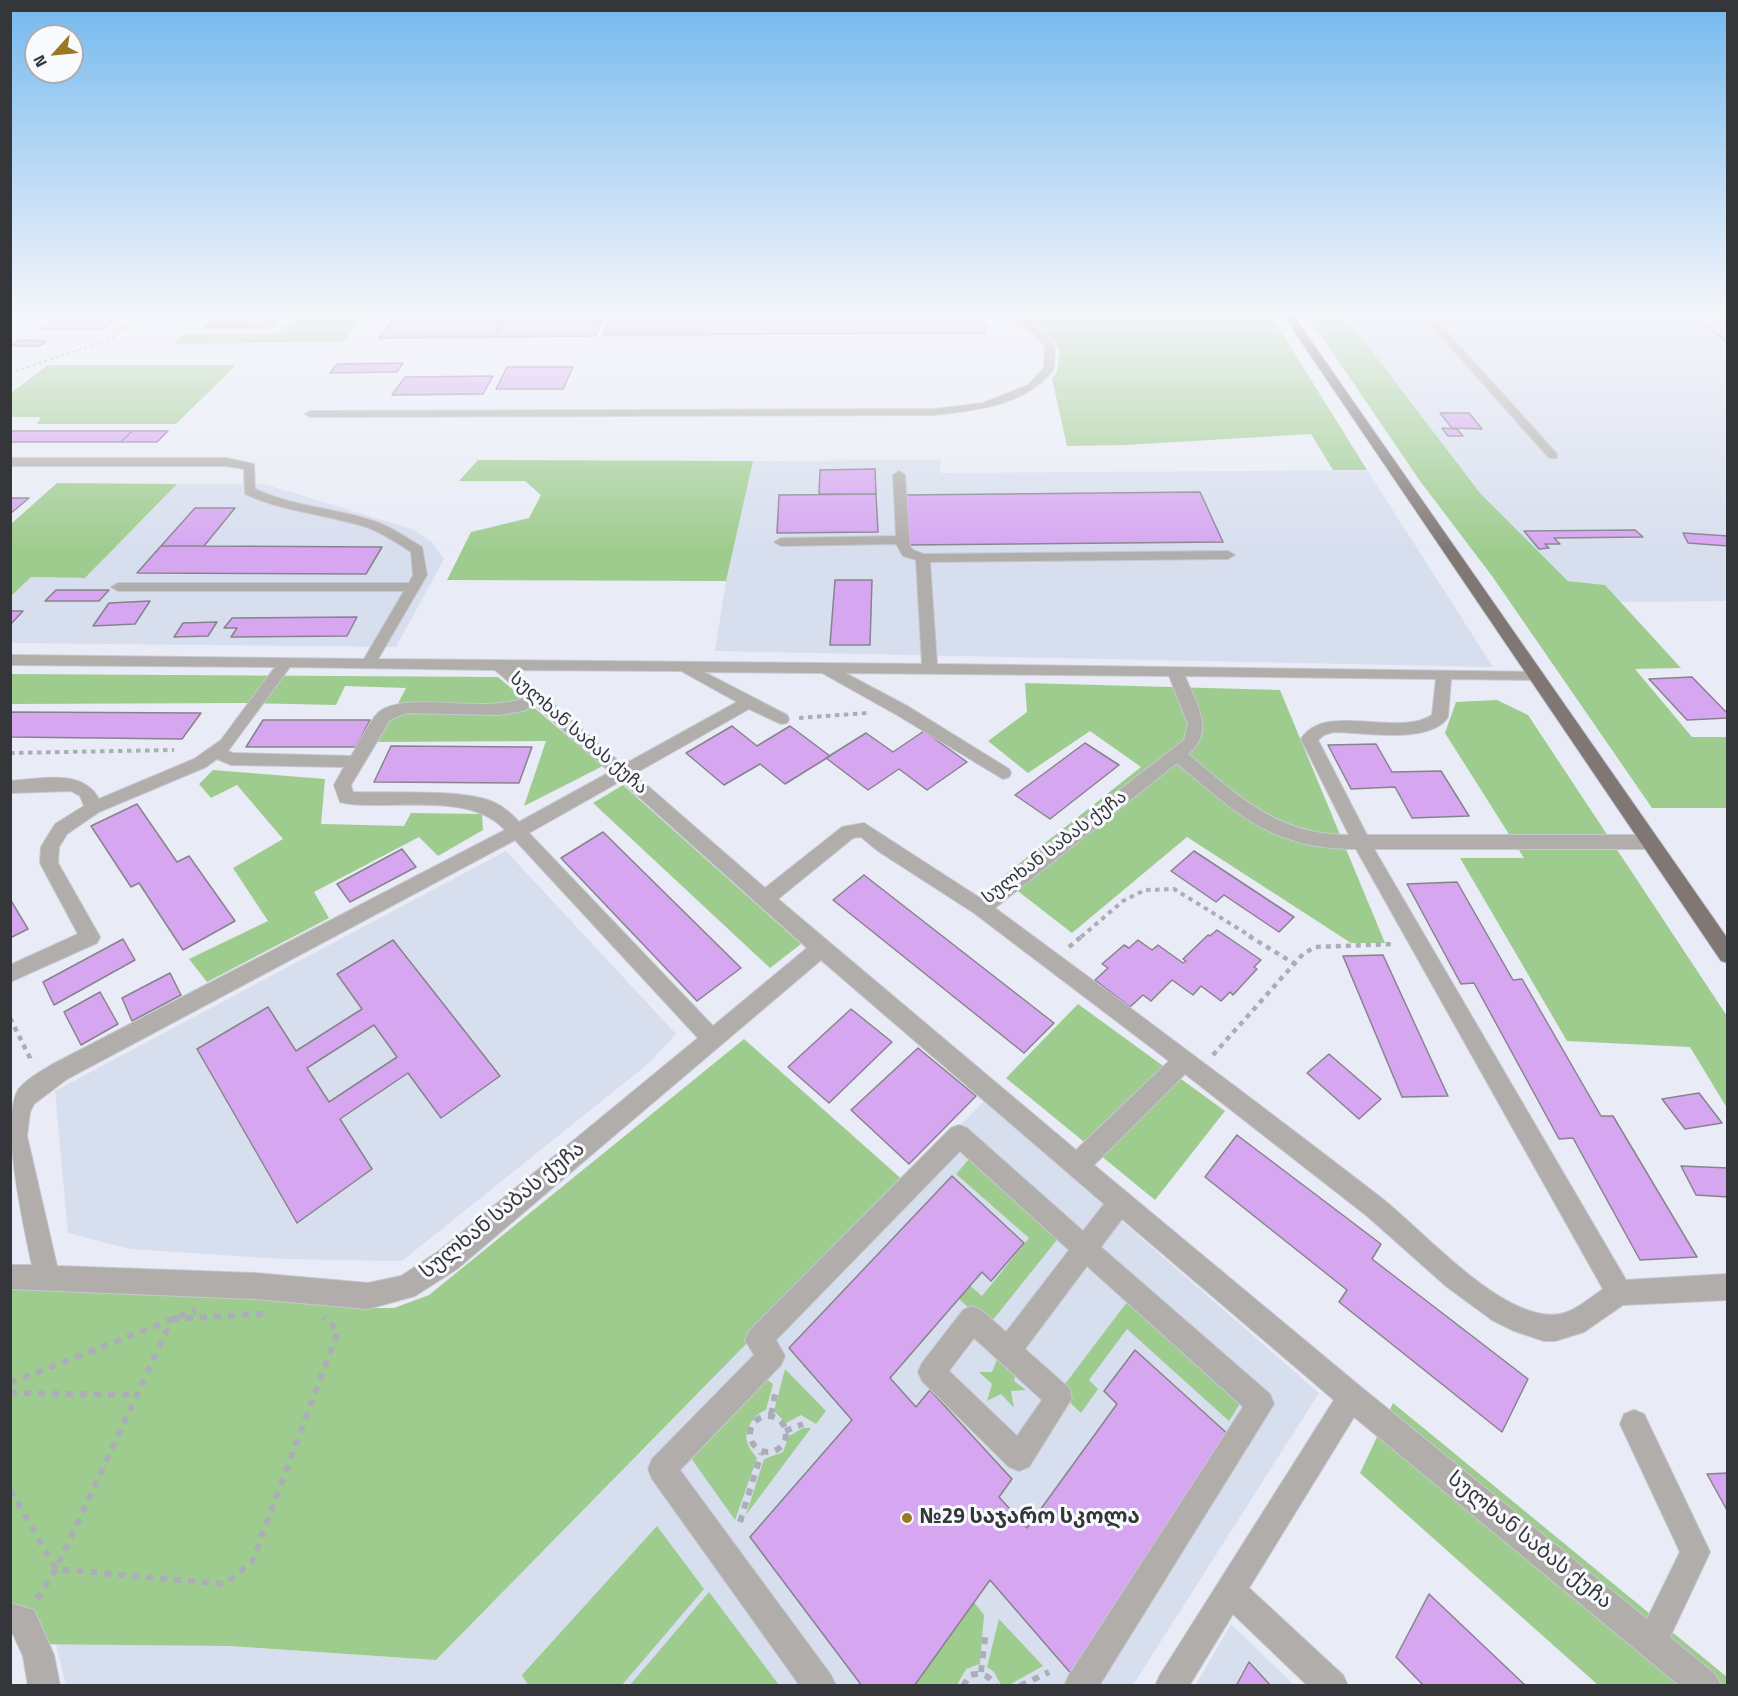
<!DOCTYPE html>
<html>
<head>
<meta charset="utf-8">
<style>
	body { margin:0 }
	#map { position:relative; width:1738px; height:1696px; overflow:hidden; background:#e9ecf6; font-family:"Titillium Web",sans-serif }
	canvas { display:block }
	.frame { position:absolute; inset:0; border:12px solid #34363a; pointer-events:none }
	.north { position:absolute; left:24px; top:24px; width:60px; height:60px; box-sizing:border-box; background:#f8fafe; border:2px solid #aaacb0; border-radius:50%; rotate:243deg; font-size:16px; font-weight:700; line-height:24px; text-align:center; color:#34363a }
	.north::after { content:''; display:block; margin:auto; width:21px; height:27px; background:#997922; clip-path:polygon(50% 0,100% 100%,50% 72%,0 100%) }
</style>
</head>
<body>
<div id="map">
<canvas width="1738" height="1696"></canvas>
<div class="frame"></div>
<div class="north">N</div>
</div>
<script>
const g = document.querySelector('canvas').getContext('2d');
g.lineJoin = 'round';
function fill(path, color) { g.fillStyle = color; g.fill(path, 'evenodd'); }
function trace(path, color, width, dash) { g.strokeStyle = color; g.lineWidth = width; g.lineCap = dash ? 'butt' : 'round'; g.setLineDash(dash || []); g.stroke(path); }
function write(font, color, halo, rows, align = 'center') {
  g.font = font + ' "Titillium Web","Noto Sans Georgian",sans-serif'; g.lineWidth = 6; g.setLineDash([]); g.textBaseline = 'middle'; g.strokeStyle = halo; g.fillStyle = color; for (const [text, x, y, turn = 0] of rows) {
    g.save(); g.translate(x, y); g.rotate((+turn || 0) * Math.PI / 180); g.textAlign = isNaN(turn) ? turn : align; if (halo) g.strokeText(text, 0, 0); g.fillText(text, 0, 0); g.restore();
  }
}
fill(new Path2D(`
	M1342 312H1727V601L1621 602 1605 585 1568 581 1480 493Z
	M941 460 940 473 1367 470 1493 667 715 651 726 581 753 461Z
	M177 484H264L412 529 432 542 444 559 396 647 11 643V596L31 577 85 578Z
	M506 851 676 1034 648 1064 402 1261 283 1259 130 1249 68 1233 55 1091Z
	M984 1101 1319 1393 1133 1685 66 1686 56 1644 229 1646 436 1660Z
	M1231 1624 1294 1685 1195 1686Z`), '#d7deee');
fill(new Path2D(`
	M1013 312H1269L1367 470H1333L1311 434 1126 445 1067 446 1052 379 1057 372 1060 349 1037 325Z
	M1305 312H1342L1480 493 1568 581 1605 585 1681 668 1635 669 1692 737H1727V808H1652L1492 576 1420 481Z
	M366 315 344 342 174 344 185 334 278 333 294 316Z
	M48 365H236L176 424H37L41 417H11V393Z
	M478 460 753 461 726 581 447 580 471 532 529 518 541 495 525 481H459Z
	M57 483 177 484 85 578 31 577 11 596V524Z
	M11 674 498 677 603 766 524 806 546 741 378 742 406 688 345 686 336 705 245 703 11 704Z
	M1025 683 1280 690 1385 943H1351L1187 837 1072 933 1001 878 1141 767 1090 731 1028 773 988 741 1027 712Z
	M1497 700 1528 715 1727 1016V1108L1690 1047 1567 1041 1460 858H1524L1445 733 1456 702Z
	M213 770 325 779 321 824 404 826 411 813 482 814 483 830 438 856 419 837 314 892 329 918 207 982 189 959 268 921 233 868 283 839 237 785 211 798 199 784Z
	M623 785 801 944 770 968 593 803Z
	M1078 1004 1225 1111 1155 1200 1006 1078Z
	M744 1039 905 1182 436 1660 229 1646 17 1644 10 1629V1284L257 1296 355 1308H394L429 1295Z
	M970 1158 1060 1236 988 1326 956 1296 967 1283 982 1296 1029 1238 956 1174Z
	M1127 1302 1241 1402 1229 1421 1127 1329 1089 1380 1098 1389 1081 1413 1059 1392Z
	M998 1357 1007 1370 1019 1366 1014 1381 1026 1390 1011 1391 1014 1408 1001 1394 987 1401 992 1384 979 1372H992Z
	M785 1369 826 1411 816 1424 801 1415 786 1423 774 1411Z
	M759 1374 773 1384 766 1410C755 1413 744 1429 747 1441 748 1447 753 1453 757 1458L735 1520 686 1451Z
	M1393 1403 1727 1677V1685H1598L1360 1473Z
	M803 1428H811L746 1515 764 1459 783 1452 789 1436Z
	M657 1526 704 1589 622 1685H528L522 1675Z
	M709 1592 779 1685H630Z
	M967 1593 984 1615 980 1664 966 1669 957 1685 898 1686Z
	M999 1619 1043 1666 1009 1685H1001L994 1672 987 1667Z`), '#9ecc8e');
const building = new Path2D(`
	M1685 313H1728V342Z
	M506 316H549L546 322 602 321 596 336 494 337Z
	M982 316 986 333 603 335 610 318Z
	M279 317 271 326 205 328 214 318Z
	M57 318H118L103 329H42Z
	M505 318 494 337 379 338 393 319Z
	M19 340 47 341 39 346H11Z
	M403 363 397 372 330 373 337 364Z
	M507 367H573L563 389H496Z
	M493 376 483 394 392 395 405 377Z
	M1440 413H1469L1482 429 1452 428Z
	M1442 428 1457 429 1463 436H1448Z
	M10 431H132L121 442H10Z
	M132 431H168L157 442H121Z
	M875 469 876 494H819L820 470Z
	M1200 492 1223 542 908 545 903 495Z
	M876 494 878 532 777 533 779 495Z
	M10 498H29L10 514Z
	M195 508H235L204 546H161Z
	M1635 530 1643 537 1554 538 1560 544H1545L1549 548 1539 549 1524 531Z
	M1683 533 1728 536V546L1688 543Z
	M161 546H204L382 547 366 574 137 573Z
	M835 580H872L870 645H830Z
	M56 590H109L99 601H45Z
	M150 601 135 624 93 626 109 603Z
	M10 611H23L10 625Z
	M357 617 347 636 231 637 237 628H224L232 618Z
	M217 622 208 636 174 637 183 623Z
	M1692 677 1728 714V718L1687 720 1649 679Z
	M10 712 201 713 182 739 10 737Z
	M263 720H370L356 747H246Z
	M732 726 757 746 790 726 830 756 785 784 760 764 724 785 686 753Z
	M924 731 967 762 927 790 899 769 868 790 826 758 866 733 893 752Z
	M1085 743 1119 765 1050 819 1015 795Z
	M1376 744 1392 772 1441 771 1469 816 1412 818 1395 787 1351 789 1328 745Z
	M391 746 532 747 519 783 374 782Z
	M137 804 177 862 189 856 235 921 183 950 139 883 131 887 91 826Z
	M603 832 741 968 697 1001 561 858Z
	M402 849 416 867 350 902 337 884Z
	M1194 851 1294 917 1279 932 1224 895 1216 902 1171 871Z
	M864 875 1054 1023 1024 1053 833 900Z
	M1457 882 1513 980 1522 979 1601 1116H1613L1697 1257 1640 1260 1573 1138 1559 1139 1474 983 1461 984 1407 884Z
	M10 899 28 929 10 938Z
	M1217 930 1261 960 1254 967 1257 969 1233 995 1230 992 1221 1001 1201 986 1193 995 1172 980 1151 1001 1143 995 1130 1007 1095 980 1108 968 1102 964 1124 945 1129 948 1138 940 1152 950 1158 945 1183 963 1186 961 1183 959 1208 935 1210 936Z
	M123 939 135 960 54 1005 43 982Z
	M393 940 500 1076 441 1118 408 1073 340 1119 372 1169 297 1223 197 1049 268 1007 296 1051 362 1009 337 974ZM374 1025 397 1057 329 1102 307 1068Z
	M1383 955 1448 1096 1402 1097 1343 956Z
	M170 973 181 995 132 1021 122 998Z
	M100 992 118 1024 81 1045 64 1012Z
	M851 1009 892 1042 829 1103 788 1067Z
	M918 1048 976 1096 909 1164 851 1110Z
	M1329 1054 1381 1099 1359 1119 1307 1073Z
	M1699 1093 1722 1123 1685 1129 1662 1099Z
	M1237 1135 1381 1244 1372 1259 1528 1379 1502 1432 1339 1302 1347 1290 1205 1177Z
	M1681 1166 1728 1168V1197L1696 1195Z
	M952 1176 1024 1243 991 1281 982 1272 890 1378 916 1407 930 1390 1012 1479 999 1497 1027 1528 1117 1404 1104 1391 1135 1350 1230 1436 1074 1677 990 1580 914 1686H862L750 1537 852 1420 789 1348Z
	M1728 1473V1512L1707 1474Z
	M1429 1594 1526 1686H1424L1396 1657Z
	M1249 1662 1271 1686H1236Z`);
fill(building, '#d6a6f1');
trace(building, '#88838b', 1.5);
const minor = new Path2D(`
	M999 312C1024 312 1041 329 1055 347L1054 369C1025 406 978 410 934 415L310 417 305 414 310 411 934 409 983 403 1028 385 1044 368 1045 347 1028 328Z
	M1419 312H1429L1557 454V458H1549Z
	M10 458H226L254 464 255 489C294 507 337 508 377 522 393 528 407 538 422 547L427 575 378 659 922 664 916 560 903 556 896 544 781 546 774 542 781 538 896 536 893 475 899 471 905 475 910 546 913 550 924 554 1228 551 1235 555 1228 559 930 562 937 664 1541 672 1544 675 1541 678 1536 680 1451 679 1448 717C1430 745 1363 732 1334 732L1324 735 1318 740 1367 835H1650L1656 837 1659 842 1656 847 1650 849H1374L1626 1280 1728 1274V1300L1623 1305 1584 1332 1555 1341H1544L1514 1331 1492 1320 1447 1287 1367 1216 1185 1074 1094 1165 1361 1387 1647 1619 1680 1552 1620 1424 1624 1414 1634 1410 1644 1414 1710 1552 1670 1637 1716 1675 1721 1686H1680L1354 1417 1249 1588 1343 1675 1348 1686H1308L1233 1614 1189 1686H1155L1160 1675 1334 1400 1122 1219 1101 1247 1270 1394 1274 1404 1099 1686H1064L1069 1675 1243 1407 1087 1266 1025 1349 1069 1388 1072 1398 1029 1467 1019 1471 1009 1467 922 1381 918 1372 922 1363 963 1310 972 1306 981 1310 1006 1332 1069 1250 960 1151 776 1340 785 1356 781 1365 680 1470 831 1675 836 1686H800L652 1479 648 1469 652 1459 754 1355 745 1340 749 1331 951 1128 959 1125 967 1128 1083 1231 1104 1204 821 960 457 1269 415 1296 368 1309 255 1299 10 1289V1265H32C24 1227 0 1122 18 1090 26 1079 40 1072 51 1065L505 830C475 797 414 806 372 805 362 805 350 805 340 802L334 785 344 767 231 765 217 759 206 767 99 812 67 834 59 847 58 863 100 937 97 943 10 982V965L78 934 40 863 41 847 55 824 84 806 80 796 71 791 10 793V781C40 779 82 768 99 799L194 759 221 740 275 667 10 665V655L364 659 404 591H118L111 587 118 583H409L413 575 411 552C396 542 382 533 366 527 325 514 284 512 245 494L244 469 226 466H10ZM290 667 495 670 526 697C486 715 406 690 379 712 371 718 357 747 351 756L233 753 228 751ZM514 670 681 671 737 702 623 765ZM704 672 822 673 897 715 1003 779 1009 777 1011 773 1009 769 909 707 845 673 1169 676 1188 724 1184 740 980 898 864 823 842 827 765 888 634 774 749 709 781 724 787 723 789 719 787 715ZM1185 676 1436 679 1432 715C1397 738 1325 701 1301 739L1349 835C1277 835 1240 797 1188 754 1216 731 1196 704 1185 676ZM535 705 610 772 519 822C512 814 504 807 493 802 466 789 386 793 353 792L351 785 390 720 406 713 499 715 523 711ZM1177 763C1237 814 1272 849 1356 849L1603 1289C1576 1308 1564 1322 1530 1311 1479 1295 1421 1229 1379 1196 1252 1098 1124 1003 995 908ZM621 781 807 948 713 1026 529 833ZM861 837 878 851 974 913 1169 1061 1076 1150 778 899 853 838ZM515 840 698 1038 439 1251 401 1276 368 1283 255 1273 57 1266 27 1136 30 1112 34 1104 67 1079ZM974 1338 1042 1400 1017 1436 949 1371Z
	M10 1603 34 1610 54 1655 60 1686H28L23 1656 13 1634 10 1633Z`);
const major = new Path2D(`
	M1281 312H1291L1728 939V963L1721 961Z`);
trace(minor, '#c5c8d0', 2);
trace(major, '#c5c8d0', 2);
trace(new Path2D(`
	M10 373 109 340 148 312`), '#abaeb6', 2, [3, 3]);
trace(new Path2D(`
	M799 718 867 713
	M10 753 174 750
	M1081 937 1123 901 1145 890 1174 889 1252 937`), '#abaeb6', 4, [4.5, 4.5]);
trace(new Path2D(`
	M1249 936 1295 964
	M1069 947 1082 936
	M10 1018 30 1058V1063
	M1213 1055 1303 954 1315 947 1395 944`), '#abaeb6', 4.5, [5, 5]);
trace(new Path2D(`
	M172 1319 264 1314
	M10 1383 196 1310
	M10 1393 137 1395
	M771 1415 776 1389
	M750 1434a18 18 0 1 1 36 0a18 18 0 1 1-36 0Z
	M785 1431 803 1424
	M10 1490 56 1569 224 1584 252 1562 338 1331 323 1317
	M740 1522 761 1454
	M37 1599 56 1569 172 1319
	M981 1672 986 1631
	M963 1686 970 1675C982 1672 990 1676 996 1686
	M1020 1686 1049 1672`), '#abaeb6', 6, [7, 7]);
fill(minor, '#b1adab');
fill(major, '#807775');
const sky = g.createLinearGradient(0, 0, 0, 550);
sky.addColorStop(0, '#75b9ee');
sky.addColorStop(0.57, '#f5f6fb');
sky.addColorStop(1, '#f5f6fb00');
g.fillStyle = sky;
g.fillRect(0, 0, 1738, 550);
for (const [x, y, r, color] of [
	[907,1518,6,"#997922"]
]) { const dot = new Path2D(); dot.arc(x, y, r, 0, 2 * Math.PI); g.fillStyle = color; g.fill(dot); trace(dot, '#f8fafe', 2); }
write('18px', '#34363a', '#f8fafe', [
	["სულხან საბას ქუჩა",578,734,41],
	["სულხან საბას ქუჩა",1055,848,-37]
]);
write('21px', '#34363a', '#f8fafe', [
	["სულხან საბას ქუჩა",503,1211,-39],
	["სულხან საბას ქუჩა",1529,1541,39]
]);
write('bold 21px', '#34363a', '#f8fafe', [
	["№29 საჯარო სკოლა",919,1518]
], 'left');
</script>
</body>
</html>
